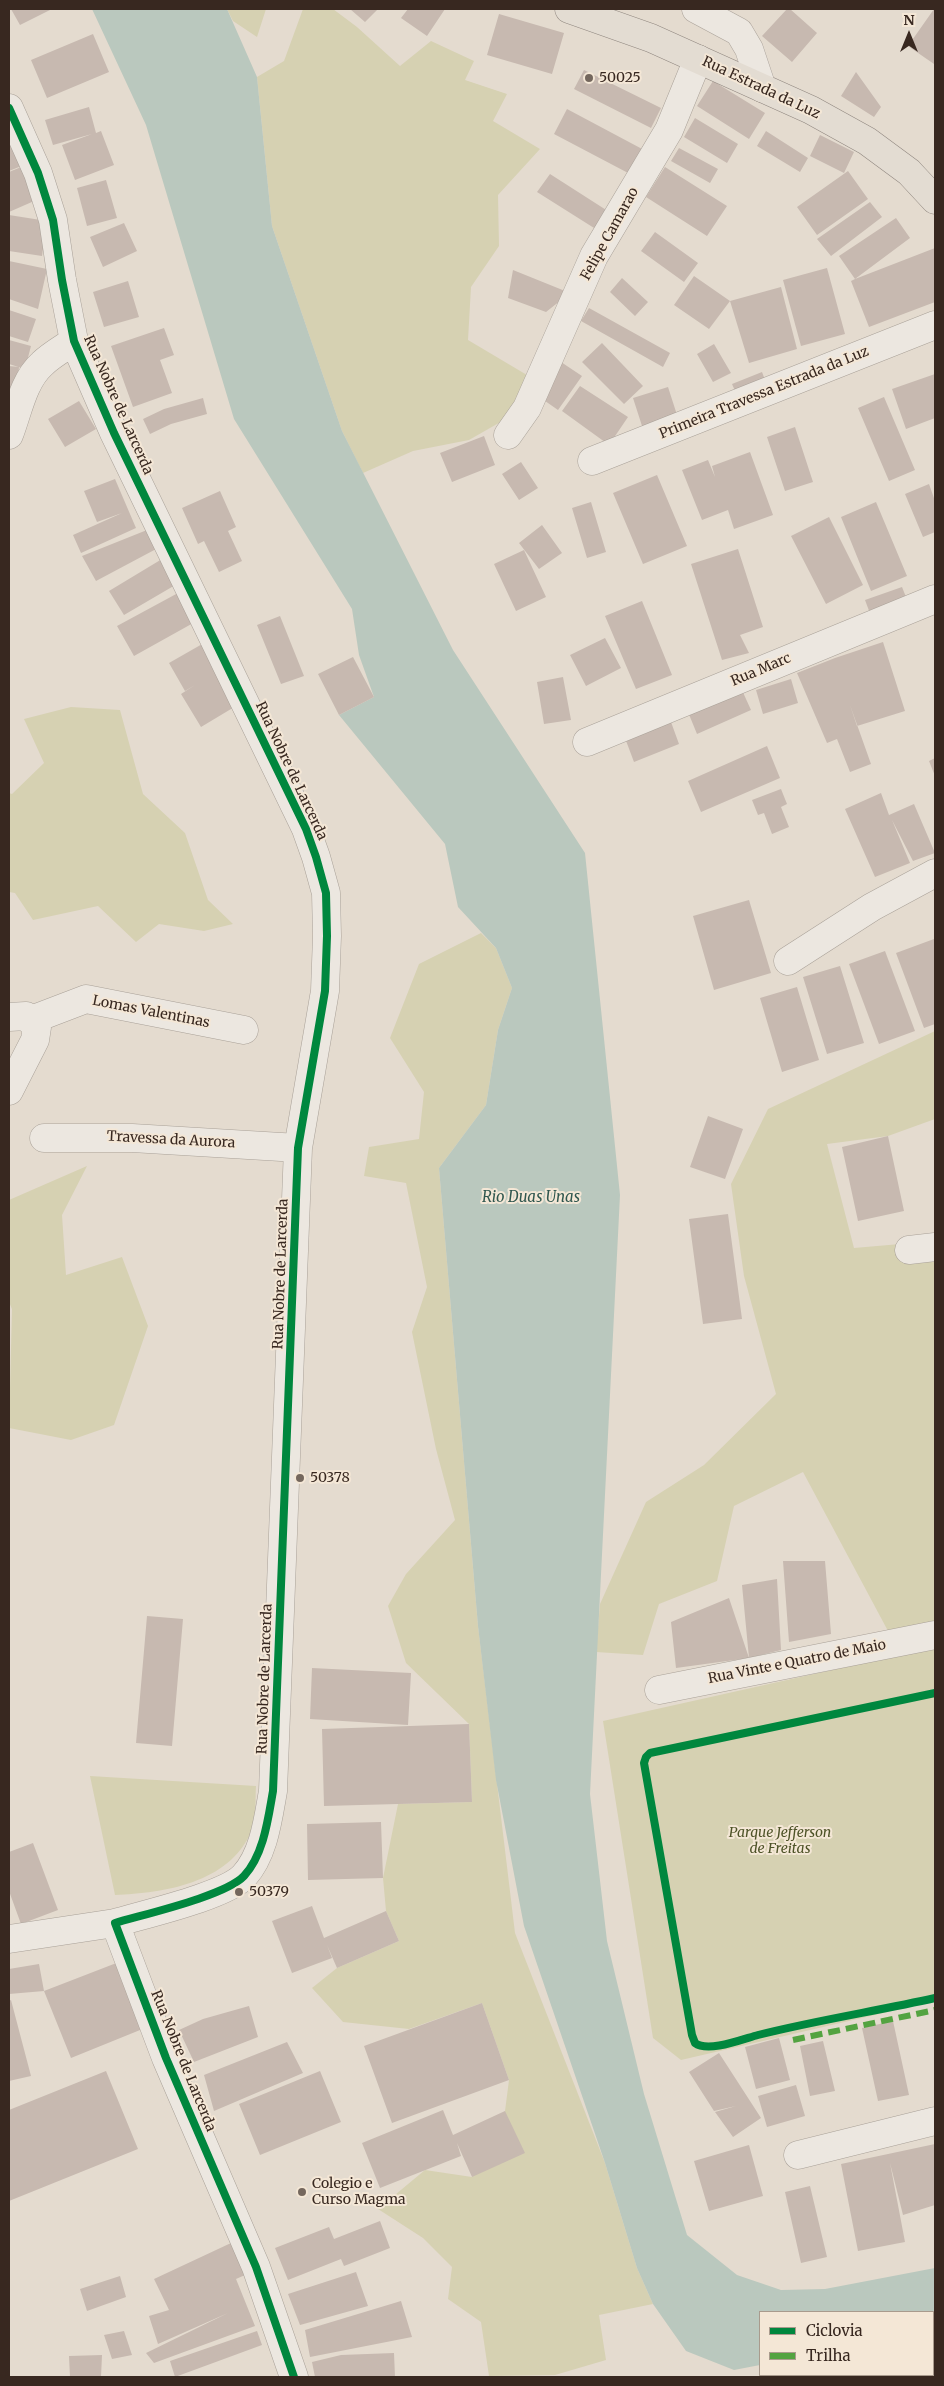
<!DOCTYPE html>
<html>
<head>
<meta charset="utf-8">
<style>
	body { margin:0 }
	#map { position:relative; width:944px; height:2386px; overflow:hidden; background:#e4dbcf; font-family:Merriweather,serif }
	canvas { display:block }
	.frame { position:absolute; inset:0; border:10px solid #382820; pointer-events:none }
	.legend { position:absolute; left:759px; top:2311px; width:175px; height:65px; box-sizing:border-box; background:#f4e7d6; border:1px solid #a99b8d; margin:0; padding:6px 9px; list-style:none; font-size:15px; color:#382820 }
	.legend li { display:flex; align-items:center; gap:10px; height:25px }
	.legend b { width:25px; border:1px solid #a99b8d }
	.north { position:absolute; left:884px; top:10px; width:50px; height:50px; -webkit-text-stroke:4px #f4e7d6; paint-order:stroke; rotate:0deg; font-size:14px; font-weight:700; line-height:20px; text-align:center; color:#382820 }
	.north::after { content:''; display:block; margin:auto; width:18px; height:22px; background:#382820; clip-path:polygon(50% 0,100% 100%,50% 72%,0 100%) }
</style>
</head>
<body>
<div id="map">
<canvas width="944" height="2386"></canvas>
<div class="frame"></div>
<ul class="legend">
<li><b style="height:6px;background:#00873e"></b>Ciclovia</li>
<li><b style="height:6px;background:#53a341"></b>Trilha</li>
</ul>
<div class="north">N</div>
</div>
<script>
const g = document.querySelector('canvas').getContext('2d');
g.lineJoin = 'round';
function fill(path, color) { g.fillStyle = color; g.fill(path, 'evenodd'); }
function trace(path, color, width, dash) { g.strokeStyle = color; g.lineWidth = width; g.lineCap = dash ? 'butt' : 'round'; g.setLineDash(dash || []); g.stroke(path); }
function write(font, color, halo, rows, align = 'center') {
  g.font = font + ' Merriweather,serif'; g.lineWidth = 4; g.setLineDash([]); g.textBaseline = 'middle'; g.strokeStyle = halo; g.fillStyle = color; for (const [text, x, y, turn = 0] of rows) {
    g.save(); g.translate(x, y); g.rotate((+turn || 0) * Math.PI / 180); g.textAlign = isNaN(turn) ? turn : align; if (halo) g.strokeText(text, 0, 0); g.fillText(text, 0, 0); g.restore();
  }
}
fill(new Path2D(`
	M227 9H266L257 37 233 21Z
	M303 9H333L357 27 400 66 431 41 474 61 465 80 507 94 493 121 540 149 498 195 499 246 471 287 468 340 532 378 511 416 469 440 413 451 363 473 342 431 272 226 257 77 284 61Z
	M71 707 120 710 143 794 185 833 208 900 233 924 204 931 159 924 136 942 98 906 33 920 15 893 9 892V793L12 794 44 763 24 719Z
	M481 933 496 948 512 988 498 1030 486 1105 439 1168 478 1626 515 1933 605 2163 637 2268 653 2304 599 2315 606 2360 555 2375 489 2376 481 2322 448 2299 452 2267 423 2238 378 2209 425 2170 472 2177 505 2111 509 2080 482 2003 409 2029 343 2022 312 1988 337 1968 399 1941 386 1911 383 1878 398 1804 472 1802 469 1724 406 1663 388 1606 406 1574 455 1520 436 1449 412 1332 427 1287 406 1183 364 1176 369 1147 419 1139 424 1092 390 1038 419 964Z
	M935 1031V1119L888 1136 827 1144 854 1248 935 1241V1625L888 1631 803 1472 734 1506 717 1581 659 1604 643 1655 596 1652 600 1604 646 1502 704 1465 776 1394 744 1276 731 1184 768 1109Z
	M87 1166 62 1215 66 1275 122 1257 148 1326 114 1425 71 1440 9 1428 12 1309 9 1302V1200Z
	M935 1647V2001L681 2060 653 2038 603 1721Z
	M90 1776 256 1786C255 1800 257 1820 251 1832 229 1883 164 1893 115 1895Z`), '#d6d1b2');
fill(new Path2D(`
	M92 9H227L257 77 272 226 342 431 453 650 585 853 620 1195 590 1794 607 1941 644 2094 687 2235 737 2275 781 2290 825 2289 935 2268V2341H933V2312H760V2365L734 2370 686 2351 653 2304 637 2268 605 2163 524 1926 496 1780 478 1626 439 1168 486 1105 498 1030 512 988 496 948 458 907 445 844 339 715 374 697 359 655 352 609 234 419 146 125Z`), '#bac8be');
fill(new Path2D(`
	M11 9H52L20 25Z
	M350 9H378L365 22Z
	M408 9H445L427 36 401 18Z
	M787 9H790L817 33 792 62 762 36Z
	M934 9H935L934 64 908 46Z
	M499 14 564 33 552 74 487 55Z
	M93 34 109 72 47 98 31 60Z
	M584 70 661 108 651 128 574 89Z
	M856 72 881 107 874 117 841 96Z
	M713 81 765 113 749 139 697 106Z
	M89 107 96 133 101 131 114 165 75 180 62 145 92 134 53 145 45 120Z
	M567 109 644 150 630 174 554 134Z
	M695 118 738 144 727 163 684 137Z
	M766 131 808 158 800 172 757 146Z
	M820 135 854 152 844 173 810 156Z
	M9 140 24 165 9 171Z
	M679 148 718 169 710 183 671 161Z
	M26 165 41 198 9 212V172Z
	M665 167 727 206 707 236 646 197Z
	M848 171 868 199 817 235 797 207Z
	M550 174 614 215 602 233 537 192Z
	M106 180 117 218 87 226 77 188Z
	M870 202 882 217 831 256 817 239Z
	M9 215 47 221 42 256 9 251Z
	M896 218 910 238 855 279 935 248V302L869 327 851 281 855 279 839 256Z
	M124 223 137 251 103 267 90 237Z
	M655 232 698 263 684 282 641 251Z
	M9 261 47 269 38 309 9 299Z
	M827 268 845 334 801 346 783 280Z
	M513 270 570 293 546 312 508 298Z
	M694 276 730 301 709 329 674 305Z
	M622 278 648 302 635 316 610 292Z
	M128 281 139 317 104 327 93 292Z
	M781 287 797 349 749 363 730 301Z
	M589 308 670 353 663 367 581 321Z
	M9 310 36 319 28 342 9 336Z
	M164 328 174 355 160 360 172 393 133 407 111 346Z
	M9 340 31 346 25 369 9 364Z
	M602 343 643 386 624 404 582 362Z
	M714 344 731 373 713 382 697 354Z
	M561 362 582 376 558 410 538 396Z
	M9 366 19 367 17 390 9 405Z
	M762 372 768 388 739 400 732 384Z
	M935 374V418L906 429 892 389Z
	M580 386 628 417 609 445 562 411Z
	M668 387 678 418 643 429 633 398Z
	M884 397 915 470 889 481 858 408Z
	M203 398 207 414 171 424 150 434 143 419 164 409Z
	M79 401 96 429 65 447 48 419Z
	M795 427 813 482 785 491 767 437Z
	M484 436 495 465 452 482 440 453Z
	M750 452 773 515 734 529 728 510 702 520 682 470 708 460 715 477 712 466Z
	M521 462 538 488 519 500 502 474Z
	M657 475 687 546 643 564 613 493Z
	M115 479 136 528 81 553 73 535 122 513 97 522 84 491Z
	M929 484 935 501V532L923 537 905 494Z
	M220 491 236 527 228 531 242 561 219 572 204 541 198 544 182 508Z
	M591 502 606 552 587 558 572 508Z
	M876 502 907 576 871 591 841 517Z
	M829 517 863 585 826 604 791 536Z
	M542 525 562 553 539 569 519 543Z
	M147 530 158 548 96 581 82 556Z
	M738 549 763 627 740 635 749 653 722 660 691 564Z
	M524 550 546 597 516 611 494 564Z
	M162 559 177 584 124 615 109 591Z
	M902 587 908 602 871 616 865 600Z
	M178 593 195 622 134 656 117 626Z
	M642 601 672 675 636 689 605 616Z
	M280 616 304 676 281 684 257 625Z
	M605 638 621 668 586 686 570 655Z
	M883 642 905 711 857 726 850 705 871 764 850 772 837 739 827 743 797 673 835 658Z
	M204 643 241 703 201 727 181 694 195 685 185 691 169 663Z
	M353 657 374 697 339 715 318 674Z
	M563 677 571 720 544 724 537 682Z
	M791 679 798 703 763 714 756 690Z
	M741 688 751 710 697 734 688 712Z
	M671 722 679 744 634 762 625 738Z
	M767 746 780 778 701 812 688 781Z
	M935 758V776L929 761Z
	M781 789 787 804 781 807 789 827 772 834 764 813 758 815 752 800Z
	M881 793 889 815 914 804 935 853 913 861 892 820 910 863 875 877 845 809Z
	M749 900 771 973 714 990 693 916Z
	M934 939 935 1024 924 1028 896 953Z
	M885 951 915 1031 879 1044 849 964Z
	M840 966 864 1043 827 1054 803 977Z
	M797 987 819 1060 782 1072 760 998Z
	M708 1116 743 1129 725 1179 690 1167Z
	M888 1136 904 1211 858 1221 842 1147Z
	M728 1214 742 1319 703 1324 689 1219Z
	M783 1561H825L831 1634 789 1642Z
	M777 1579 781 1650 749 1658 742 1585Z
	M729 1598 749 1658 676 1668 671 1622Z
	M147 1616 183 1619 172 1746 136 1743Z
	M312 1668 411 1673 408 1725 310 1719Z
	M469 1724 472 1802 324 1806 322 1729Z
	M381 1822 383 1878 308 1880 307 1824Z
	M33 1843 58 1910 21 1924 9 1891V1852Z
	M312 1906 324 1938 386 1911 399 1941 337 1968 327 1945 332 1958 292 1973 272 1921Z
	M119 1962 145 2028 71 2058 44 1991Z
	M39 1964 44 1991 9 1994V1969Z
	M11 2000 31 2076 9 2081V2001Z
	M482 2003 509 2080 392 2123 364 2046Z
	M249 2006 258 2037 194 2062 179 2030 203 2019Z
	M893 2021 909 2095 878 2101 862 2028Z
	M779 2038 790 2080 756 2089 745 2047Z
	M823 2041 835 2091 810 2096 800 2046Z
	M287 2042 303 2073 214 2111 204 2075Z
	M719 2053 761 2118 733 2137 715 2112 736 2106 714 2111 689 2072Z
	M106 2071 138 2149 9 2201V2110Z
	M320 2071 341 2122 260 2155 239 2104Z
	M796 2085 805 2116 767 2127 758 2096Z
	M443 2110 453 2135 505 2111 525 2153 472 2177 457 2143 461 2156 380 2188 362 2143Z
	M935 2144V2205L903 2215 890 2163 905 2242 858 2251 841 2164Z
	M749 2145 763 2196 709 2211 694 2161Z
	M810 2186 827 2257 801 2263 785 2192Z
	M380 2221 390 2248 344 2266 341 2259 288 2280 275 2248 329 2227 334 2239Z
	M231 2243 245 2275 236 2279 255 2326 154 2363 146 2353 228 2313 158 2344 149 2316 169 2310 154 2279Z
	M356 2272 368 2306 300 2325 288 2294Z
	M120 2276 126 2297 87 2311 80 2289Z
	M401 2301 412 2337 310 2357 305 2330Z
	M124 2331 132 2355 112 2359 104 2335Z
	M257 2331 262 2345 175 2377 170 2361Z
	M394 2353 395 2377H315L312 2362 341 2355Z
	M102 2355 101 2377H70L69 2356Z`), '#c7b9b0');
const minor = new Path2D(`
	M696 9 739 32 749 49 762 88
	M9 108 38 173 53 220 62 280 74 341 114 433 306 829 316 857 326 893 327 936 325 991 298 1148 273 1791C268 1819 264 1854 244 1876 225 1896 145 1914 115 1923L166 2058 256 2267 294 2377
	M9 435C18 412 23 381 42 364 51 355 64 348 74 341
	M508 435 527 408 594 256 669 130 698 59
	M592 461 935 325
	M587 742 935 599
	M788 961 872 907 935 873
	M9 1017 26 1016 37 1027 35 1040 9 1091
	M31 1020 86 999 244 1030
	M44 1138H132L298 1148
	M909 1250 935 1247
	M659 1690 935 1635
	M9 1939 115 1923
	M798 2155 935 2121`);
const major = new Path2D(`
	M569 9 651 38 811 110 867 141 909 172 935 200`);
trace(minor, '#a9a198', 29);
trace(major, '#8f867f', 29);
trace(minor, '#ece7e0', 28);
trace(major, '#e3dcd2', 28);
trace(new Path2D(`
	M793 2040 935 2010`), '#53a341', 6, [12, 6]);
trace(new Path2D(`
	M9 108 38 173 53 220 62 280 74 341 114 433 306 829 316 857 326 893 327 936 325 991 298 1148 273 1791C268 1819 264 1854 244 1876 225 1896 145 1914 115 1923L166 2058 256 2267 294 2377
	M935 1693 650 1753 646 1757 644 1763 692 2035 695 2043C708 2053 743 2039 758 2035 817 2020 877 2011 935 1998`), '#00873e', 8);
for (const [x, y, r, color] of [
	[589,78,5,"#74675d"],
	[300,1478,5,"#74675d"],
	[239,1892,5,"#74675d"],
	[302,2192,5,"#74675d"]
]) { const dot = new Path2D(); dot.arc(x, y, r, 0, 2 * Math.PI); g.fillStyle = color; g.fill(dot); trace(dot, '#f4e7d6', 2); }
write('14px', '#382820', '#f4e7d6', [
	["50025",599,78],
	["50378",310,1478],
	["50379",249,1892],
	["Colegio e",312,2184],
	["Curso Magma",312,2200]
], 'left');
write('14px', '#382820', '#f4e7d6', [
	["Rua Estrada da Luz",761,88,25],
	["Felipe Camarao",610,234,-61],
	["Primeira Travessa Estrada da Luz",764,393,-22],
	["Rua Nobre de Larcerda",118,405,66],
	["Rua Marc",761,670,-23],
	["Rua Nobre de Larcerda",291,771,65],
	["Lomas Valentinas",151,1012,11],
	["Travessa da Aurora",171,1140,3],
	["Rua Nobre de Larcerda",281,1274,-88],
	["Rua Vinte e Quatro de Maio",797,1662,-11],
	["Rua Nobre de Larcerda",265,1679,-88],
	["Rua Nobre de Larcerda",183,2061,68]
]);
write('italic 14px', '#4e5328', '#f4e7d6', [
	["Parque Jefferson",780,1833],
	["de Freitas",780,1849]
]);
write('italic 15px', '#30574f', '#f4e7d6', [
	["Rio Duas Unas",531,1198]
]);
</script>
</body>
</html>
